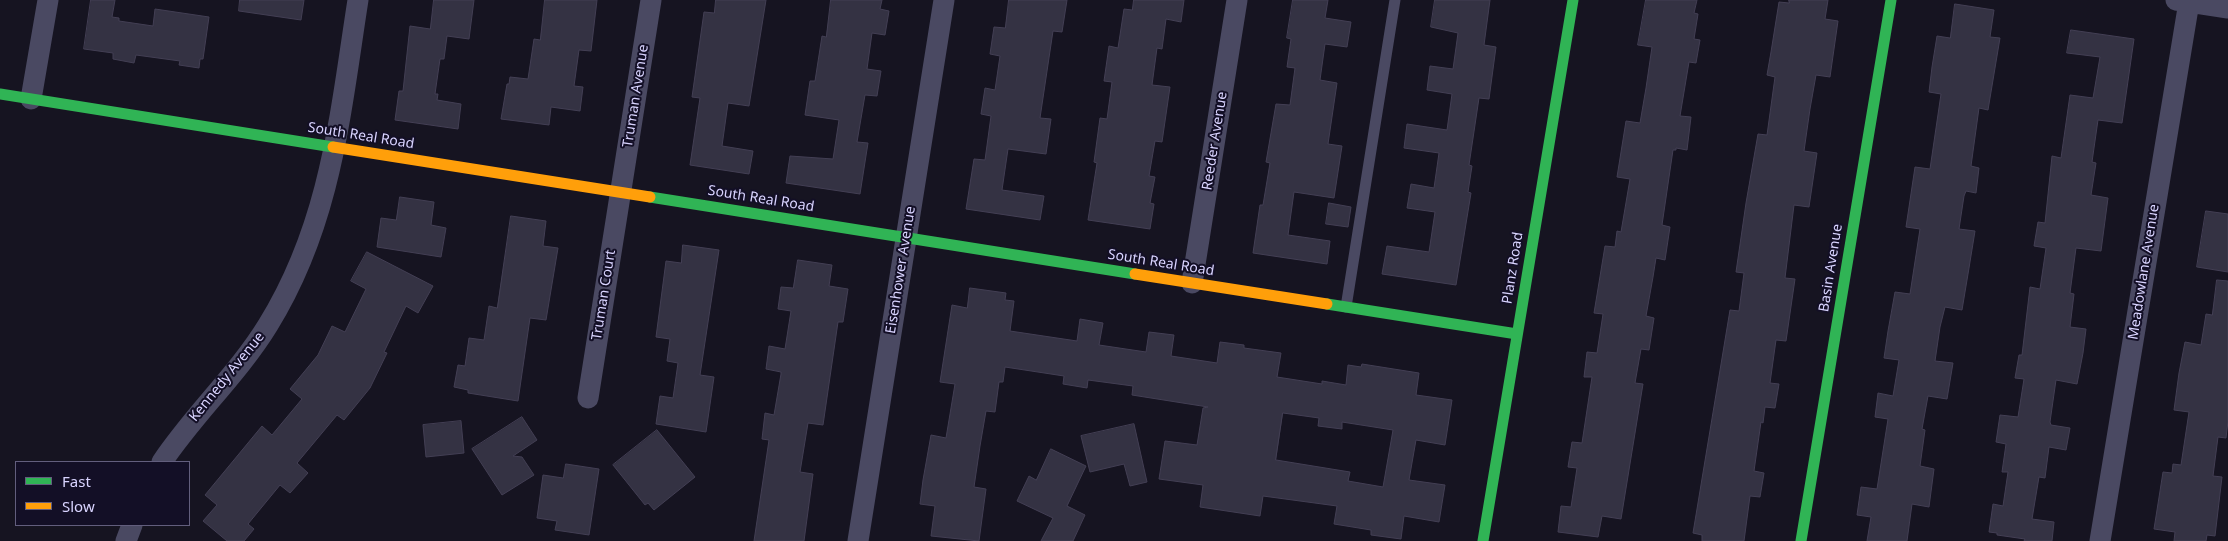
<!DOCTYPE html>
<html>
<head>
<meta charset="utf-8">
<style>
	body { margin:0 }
	#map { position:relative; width:2228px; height:541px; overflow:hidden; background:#161421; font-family:"Noto Sans",sans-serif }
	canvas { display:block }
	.legend { position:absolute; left:15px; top:461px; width:175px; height:65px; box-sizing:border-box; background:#130f26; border:1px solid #625e7d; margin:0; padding:6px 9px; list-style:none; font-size:15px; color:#d9d4ff }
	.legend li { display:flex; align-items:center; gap:10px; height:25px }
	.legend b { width:25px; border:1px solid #625e7d }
</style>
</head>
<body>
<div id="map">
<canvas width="2228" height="541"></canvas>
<ul class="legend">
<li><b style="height:6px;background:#30b455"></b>Fast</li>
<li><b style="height:6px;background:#ff9f0a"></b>Slow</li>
</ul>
</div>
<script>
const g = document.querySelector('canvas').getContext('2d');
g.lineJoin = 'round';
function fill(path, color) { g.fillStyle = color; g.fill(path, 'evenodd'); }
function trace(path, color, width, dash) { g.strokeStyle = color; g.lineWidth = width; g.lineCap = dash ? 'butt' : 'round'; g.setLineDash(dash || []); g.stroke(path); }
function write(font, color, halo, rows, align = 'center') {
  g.font = font + ' "Noto Sans",sans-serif'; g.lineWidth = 4; g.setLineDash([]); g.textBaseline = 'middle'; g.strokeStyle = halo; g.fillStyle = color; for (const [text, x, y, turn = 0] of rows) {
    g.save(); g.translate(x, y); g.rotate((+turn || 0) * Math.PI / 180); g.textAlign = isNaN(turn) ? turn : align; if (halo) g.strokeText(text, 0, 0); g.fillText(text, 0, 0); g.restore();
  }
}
const building = new Path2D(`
	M91 0H115L112 17 119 18V21L153 26 155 9 209 17 203 59H200L199 68 179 65 180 61 136 55 134 63 113 59V53L84 49Z
	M240 0H304L301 20 239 11Z
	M434 0H474L469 39 447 36 444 59H440L435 94H438L437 100 461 104 458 129 395 120 399 91H403L410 26 430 29Z
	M545 0H597L591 51 579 50 574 86 583 87 580 111 551 107 549 125 501 119 507 84H509L510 77 528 79 534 39 540 40Z
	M716 0H766L749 106 728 103 722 146 753 151 749 174 690 165 700 98 692 97 704 12 714 13Z
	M831 0H882L880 9 889 11 885 35 872 33 867 69 881 71 877 96 865 95 857 142 868 143 860 194 786 183 790 156 833 159 839 120 805 115 810 81H815L822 36 826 37Z
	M1009 0H1067L1062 32 1053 31 1040 118 1051 119 1046 154 1008 149 1002 190 1044 196 1040 220 966 209 974 159 985 160 991 116 981 114 985 88 995 90 1000 56 990 54 994 27 1005 28Z
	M1134 0H1184L1181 22 1166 19 1162 49 1157 48 1152 85 1170 87 1162 142 1155 141 1149 176 1155 177 1150 203 1154 204 1150 229 1088 220 1097 163 1094 162 1100 118 1107 119 1112 82 1104 81 1109 46 1118 48 1124 9 1132 10Z
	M1293 0H1328L1325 18 1351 22 1347 47 1325 44 1320 80 1337 83 1328 144 1342 146 1334 198 1294 192 1288 235 1330 241 1327 264 1253 253 1260 205H1263L1270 163 1266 162 1276 104 1290 105 1295 68 1287 67 1291 39 1287 38Z
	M1435 0H1490L1484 45 1496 47 1489 99 1479 98 1469 165 1472 166 1468 192 1471 193 1456 285 1382 274 1387 246 1429 252 1435 212 1407 208 1411 184 1434 188 1439 153 1404 148 1407 124 1447 130 1452 94 1427 90 1430 66 1453 69 1458 33 1431 27Z
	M1646 0H1697L1694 13 1698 14 1694 39 1700 40 1696 63 1689 62 1680 116 1691 117 1687 150 1676 148V150H1673L1662 225 1670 227 1665 260 1656 258 1653 277 1646 316 1654 318 1649 350 1641 349 1635 383 1643 384 1621 519 1602 516 1598 537 1558 532 1561 506 1571 507 1577 468 1568 467 1572 442 1582 443 1592 377H1584L1587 352 1597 353 1603 314 1594 313 1605 246 1615 247 1617 231 1621 232 1630 179 1617 177 1626 121 1640 123 1646 88 1652 47 1638 45Z
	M1789 0H1828L1825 19 1838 21 1830 77 1816 75 1810 109 1804 151 1817 153 1809 207 1794 205 1785 278 1795 279 1786 341 1776 340 1770 383 1779 384 1775 408 1765 407 1763 423 1761 422 1754 471 1764 473 1760 497 1750 496 1744 541H1702V535L1693 533 1730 310 1739 311 1744 273 1736 272 1746 203 1758 134 1767 135 1775 77 1767 75 1771 52 1779 2 1789 3Z
	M1955 4 1994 10 1990 37 2000 38 1988 110 1979 108 1971 166 1979 168 1976 193 1966 191 1964 196 1959 229 1975 231 1969 268 1962 310 1945 307 1940 327 1935 361 1953 363 1947 399 1928 396 1922 429 1925 430 1920 466 1934 469 1929 507 1912 504 1907 541H1867L1871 517 1857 515 1861 487 1877 489 1888 419 1875 417 1878 393 1893 396 1899 360 1884 358 1888 331 1895 292 1910 294 1920 229 1906 227 1915 167 1930 169 1941 94 1929 92 1932 67 1937 36 1950 38Z
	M2071 30 2134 39 2122 123 2098 120 2092 162 2096 163 2091 195 2108 198 2101 251 2076 248 2070 293 2074 294 2070 327 2086 329 2083 353 2077 384 2056 380 2050 422 2051 425 2070 428 2066 450 2049 447 2045 478 2039 477 2032 519 2054 522 2052 541H2024L2025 539 1997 535V533L1989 532 1993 504 2003 506 2008 472H2002L2006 444 1996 442 2000 415 2018 417 2024 379 2015 378 2019 355H2022L2030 287 2040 289 2046 248 2034 246 2038 222 2045 223 2052 156 2061 158 2070 95 2093 98 2100 57 2067 53Z
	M400 197 434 202 431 225 446 228 441 257 377 247 381 218 396 220Z
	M1329 203 1351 207 1348 227 1326 224Z
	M2206 211 2228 214V272L2197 267Z
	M511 216 546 221 543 246 558 248 546 320 530 318 518 401 468 393V390L454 387 458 365 465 366 469 338 484 340 489 306 497 308Z
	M683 245 719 250 700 375 714 377 706 432 656 424 660 396 673 398 678 363 667 361 670 339 656 337 666 261 681 263Z
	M367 252 433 286 418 313 406 306 384 352 387 353 370 388 344 420 337 415 297 463 308 473 290 493 280 485 248 524 254 529 244 541H227L203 521 217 505 205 495 262 426 272 435 302 399 290 389 318 355 332 326 345 332 366 289 351 281Z
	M798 260 832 265 829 286 848 289 843 322H838L823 425 808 423 800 472 813 474 804 541H754L769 440 762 439 765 413 774 415 781 374V372L766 369 769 346 785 349 791 311 778 309 781 287 793 288Z
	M2217 280 2228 281V421L2226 438 2218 437 2213 476 2222 477 2215 536 2207 535 2206 541H2174L2175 532 2154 529 2163 472 2172 473 2173 464 2181 465 2189 412 2174 410 2179 373 2185 342 2201 345 2206 314 2212 315Z
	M970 288 1006 293 1005 300 1014 301 1010 331 1077 341 1080 319 1103 323 1099 345 1146 352 1149 332 1174 335 1171 356 1217 363 1220 342 1244 345V348L1281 353 1277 377 1322 384V381L1346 385 1348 365 1361 367 1362 364 1419 373 1416 395 1452 400 1445 445 1416 440 1409 480 1445 485 1439 522 1404 516 1401 539 1371 535V530L1334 524 1337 506 1263 496 1260 516 1200 507 1203 485 1159 479 1165 441 1197 445 1203 408 1208 407 1132 395 1133 386 1088 380 1087 388 1063 384 1064 376 1005 367 1003 382H999L995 412 986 411 980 446 974 487 986 489 979 541 931 536 935 506 920 504 923 480 931 435 946 438 955 384 940 382 952 305 967 308ZM1283 413 1319 418 1318 426 1342 429V422L1393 430 1383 487 1348 481 1350 472 1276 460Z
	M522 417 537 440 513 456 522 457 534 475 502 495 472 449Z
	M461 421 464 453 426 457 423 425Z
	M1134 424 1147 482 1130 486 1124 464 1090 472 1081 436Z
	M657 430 695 477 654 510 648 503 645 505 613 465Z
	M1051 449 1086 466 1067 506 1085 515 1073 541H1041L1053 518 1017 501 1029 476 1036 480Z
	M566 464 599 469 589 535 555 530 557 521 537 518 543 475 563 478Z`);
fill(building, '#343243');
trace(building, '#433f54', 1);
trace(new Path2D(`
	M1346 307 1395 0`), '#4a4962', 11);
trace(new Path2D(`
	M2176 0 2228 8
	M31 99 48 0
	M1192 283 1237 0
	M588 398 651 0
	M162 462C194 414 238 374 268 325 331 223 340 115 358 0
	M126 541 132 525
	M858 541 944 0
	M2100 541 2189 2`), '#4a4962', 21);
trace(new Path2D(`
	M0 94 333 147
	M650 197 1135 274
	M1327 304 1517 334
	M1483 541 1573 0
	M1801 541 1891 0`), '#30b455', 11);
trace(new Path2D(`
	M333 147 650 197
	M1135 274 1327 304`), '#ff9f0a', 11);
write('14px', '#d9d4ff', '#130f26', [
	["Truman Avenue",636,96,-81],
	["South Real Road",361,136,9],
	["Reeder Avenue",1215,141,-81],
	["South Real Road",761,199,9],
	["South Real Road",1161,263,9],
	["Planz Road",1513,268,-81],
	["Basin Avenue",1831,268,-81],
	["Eisenhower Avenue",901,270,-81],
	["Meadowlane Avenue",2144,272,-81],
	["Truman Court",604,295,-81],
	["Kennedy Avenue",227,377,-51]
]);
</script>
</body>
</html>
